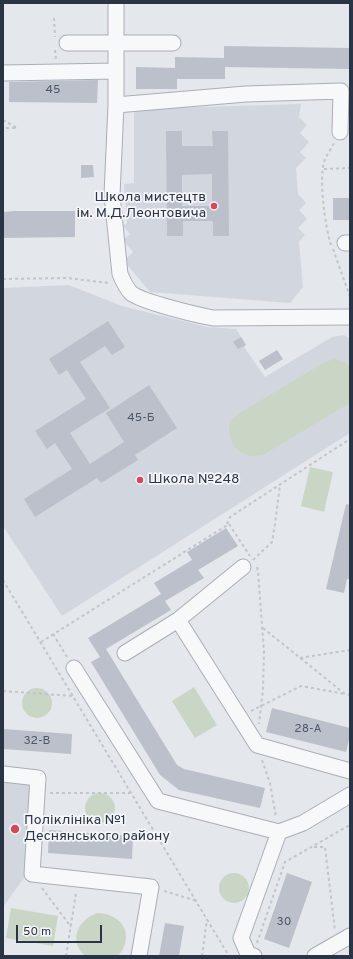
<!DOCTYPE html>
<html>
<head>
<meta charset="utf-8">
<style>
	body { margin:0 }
	#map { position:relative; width:353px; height:959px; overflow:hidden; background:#e4e7ec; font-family:Overpass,sans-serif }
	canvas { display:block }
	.frame { position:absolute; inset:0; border:4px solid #2b3445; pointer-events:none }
	.scale { position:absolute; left:16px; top:925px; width:86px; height:18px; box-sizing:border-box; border:2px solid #2b3445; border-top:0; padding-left:5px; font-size:12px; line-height:14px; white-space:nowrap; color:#2b3445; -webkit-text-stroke:3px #f4f6f9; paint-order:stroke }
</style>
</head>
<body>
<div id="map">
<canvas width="353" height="959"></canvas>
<div class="frame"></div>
<div class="scale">50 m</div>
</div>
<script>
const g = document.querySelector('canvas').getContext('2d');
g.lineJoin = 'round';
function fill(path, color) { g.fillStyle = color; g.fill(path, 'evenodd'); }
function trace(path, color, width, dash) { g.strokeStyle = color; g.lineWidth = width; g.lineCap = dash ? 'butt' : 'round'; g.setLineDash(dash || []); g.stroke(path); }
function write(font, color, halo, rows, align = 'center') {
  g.font = font + ' Overpass,sans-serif'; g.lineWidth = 3.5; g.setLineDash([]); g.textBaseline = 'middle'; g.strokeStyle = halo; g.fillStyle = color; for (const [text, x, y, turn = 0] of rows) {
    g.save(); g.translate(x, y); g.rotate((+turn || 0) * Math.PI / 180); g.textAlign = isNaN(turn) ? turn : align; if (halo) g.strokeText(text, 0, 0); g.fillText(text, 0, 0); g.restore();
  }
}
fill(new Path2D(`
	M301 104 299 117 307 125 300 133 309 142 300 152 306 158 296 168 298 194 306 203 299 210 307 219 298 228 305 235 299 242 303 287 290 303 150 292 124 261 133 252 123 240 130 234 123 226 127 223 124 184 134 183V109Z
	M69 285 122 306 207 327 236 329 246 345 244 347 265 377 332 337 344 335 350 339V433L62 616 3 526V288Z
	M3 779 30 781 24 878 3 907Z`), '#d2d6de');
fill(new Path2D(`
	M334 359 344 362 350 366V401L348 404 263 455C257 456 250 457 244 454 233 450 225 431 231 421 233 418 236 416 238 414L323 363Z
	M310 467 333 472 324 512 301 506Z
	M194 687 217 725 195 738 172 701Z
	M22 703a15 15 0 1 1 30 0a15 15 0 1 1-30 0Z
	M85 808a15 15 0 1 1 30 0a15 15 0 1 1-30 0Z
	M219 888a15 15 0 1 1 30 0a15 15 0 1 1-30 0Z
	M11 908 58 916 53 946 6 938Z
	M97 913C122 913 136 936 118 956H85C68 940 78 920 97 913Z`), '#c9d6c5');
fill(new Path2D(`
	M224 46 350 48V69L225 67V79H177V89H136V67L175 68V57L224 58Z
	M98 80 97 103 9 102V82Z
	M166 131H182V146H213L212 131H228L229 236H213V221H183V236H167ZM212 174V206H182V175Z
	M81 165H93L94 177 81 178Z
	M333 198H350V220H333Z
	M15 211H75V237L3 238V212Z
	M108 321 125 347 112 355 105 346 80 362 110 408 70 433 90 464 124 442 106 413 149 385 177 428 135 455 138 460 101 483 97 478 35 517 24 499 72 469 55 443 47 449 35 431 86 399 67 370 59 375 49 359Z
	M241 337 246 345 238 349 233 342Z
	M277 350 283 359 265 370 259 361Z
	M346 504 350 505V579H347L344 593 326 589Z
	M226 528 238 546 198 570 204 578 165 601 171 610 106 649 177 765 184 769 265 788 260 808 179 790 160 775 91 662 100 657 88 638 161 594 154 583 192 560 187 552Z
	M272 708 350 728V736L346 752 266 732Z
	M3 729 72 734 71 754 3 749Z
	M49 830 133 836 132 859 48 853Z
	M287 873 312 882 289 948 264 939Z
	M165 923 184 926 179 956H159Z`), '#bbc0ca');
const minor = new Path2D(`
	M116 3V105L112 195 120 274C123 281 126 288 131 293 142 302 197 315 213 318L350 317
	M67 43H173
	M3 73 116 71
	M116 105 246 94 341 91 340 132
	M345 243H350
	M178 620 257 745 350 771
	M125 653 178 620 243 567
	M74 668 158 801 279 832 303 823 350 795
	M3 774 38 778 32 874 151 887 139 956
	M254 956 248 954 241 938 279 832
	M315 956 350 936`);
trace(minor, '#a9aeb7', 17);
trace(new Path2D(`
	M54 18 55 37
	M55 50 56 59
	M3 120 17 128H3
	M324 169 350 168
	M331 245C325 227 319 180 324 162 326 156 331 149 334 143
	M333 249 350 297
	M3 279 67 278 109 283
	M227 524 230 517 350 439
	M253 560 272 542 275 524 280 485
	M257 567 258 571 264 652 263 689 259 724
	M3 580 229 956
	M263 628 345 694 350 695
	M53 634 67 657
	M41 642 229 524 250 556
	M300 658 350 650
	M3 691 73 696
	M251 711 301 686 345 694
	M262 760 270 783 276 817
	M50 793H131
	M314 847H325L335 931
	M42 888 71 927
	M164 891 197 901
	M257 943 285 862 350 825
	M66 956 76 893
	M202 956 207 919`), '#c2c5cb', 2, [3, 3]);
trace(minor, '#f7f8fa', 15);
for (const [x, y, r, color] of [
	[214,206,4,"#d1495b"],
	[140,480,4,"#d1495b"],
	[15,829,5,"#d1495b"]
]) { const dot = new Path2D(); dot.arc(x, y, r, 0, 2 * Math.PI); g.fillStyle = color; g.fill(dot); trace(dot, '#f4f6f9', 1.5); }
write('12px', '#4f5766', null, [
	["45",53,91],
	["45-Б",141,419],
	["28-А",308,730],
	["32-В",37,742],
	["30",284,923]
]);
write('14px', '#2b3445', '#f4f6f9', [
	["Школа мистецтв",206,198,"right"],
	["ім. М.Д.Леонтовича",206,214,"right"],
	["Школа №248",148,480],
	["Поліклініка №1",24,821],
	["Деснянського району",24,837]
], 'left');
</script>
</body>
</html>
